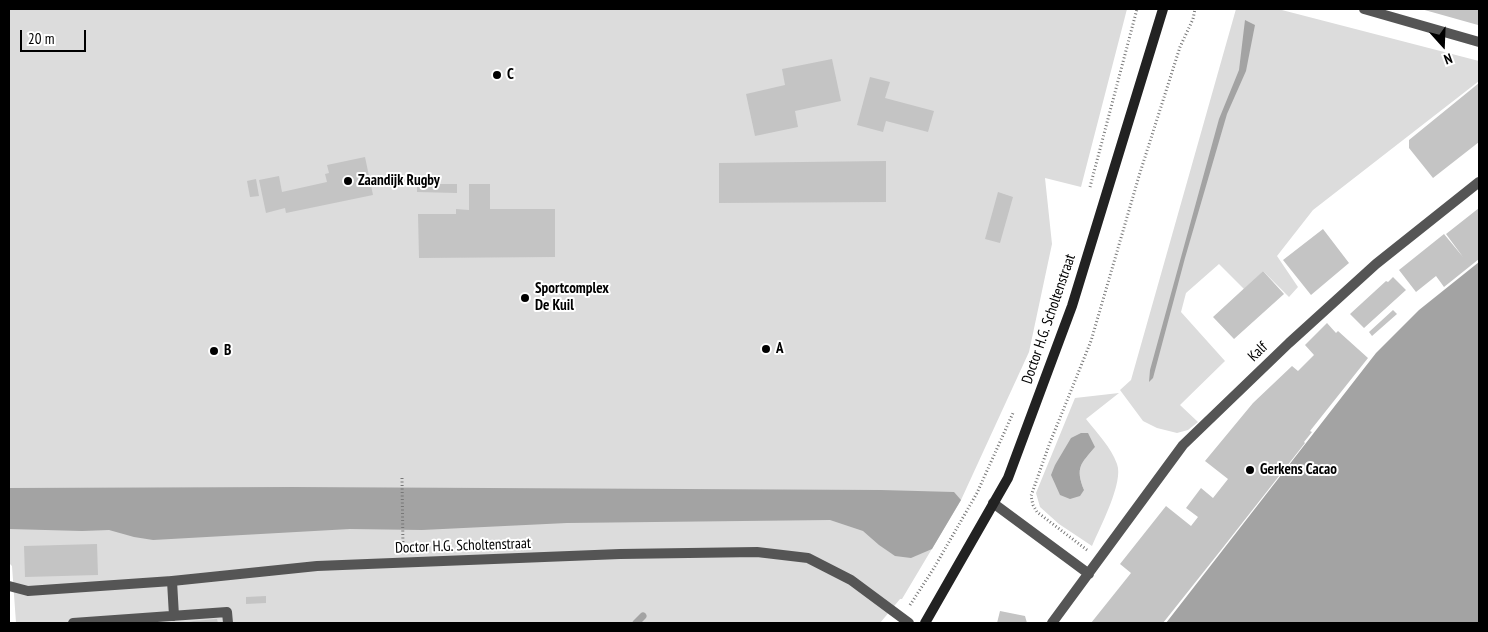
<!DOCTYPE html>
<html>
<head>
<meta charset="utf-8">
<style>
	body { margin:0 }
	#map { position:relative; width:1488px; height:632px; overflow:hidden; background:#fff; font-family:"PT Sans Narrow",sans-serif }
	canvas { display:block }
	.frame { position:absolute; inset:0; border:10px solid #000; pointer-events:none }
	.north { position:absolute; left:1418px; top:20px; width:50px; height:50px; -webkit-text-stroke:4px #fff; paint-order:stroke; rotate:160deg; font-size:14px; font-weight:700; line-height:20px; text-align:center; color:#000 }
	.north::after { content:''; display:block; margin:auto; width:18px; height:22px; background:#000; clip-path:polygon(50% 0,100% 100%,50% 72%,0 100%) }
	.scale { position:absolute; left:20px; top:30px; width:66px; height:22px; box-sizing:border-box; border:2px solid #000; border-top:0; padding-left:6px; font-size:15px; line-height:18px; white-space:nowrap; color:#000; -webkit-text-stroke:4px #fff; paint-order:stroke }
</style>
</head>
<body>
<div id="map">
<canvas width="1488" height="632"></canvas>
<div class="frame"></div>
<div class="north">N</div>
<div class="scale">20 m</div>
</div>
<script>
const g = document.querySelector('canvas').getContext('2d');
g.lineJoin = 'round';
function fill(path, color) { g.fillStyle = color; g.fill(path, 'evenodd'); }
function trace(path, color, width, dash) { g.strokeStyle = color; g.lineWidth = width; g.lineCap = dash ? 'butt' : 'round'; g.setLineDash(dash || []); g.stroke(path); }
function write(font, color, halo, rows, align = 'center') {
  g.font = font + ' "PT Sans Narrow",sans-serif'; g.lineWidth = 4; g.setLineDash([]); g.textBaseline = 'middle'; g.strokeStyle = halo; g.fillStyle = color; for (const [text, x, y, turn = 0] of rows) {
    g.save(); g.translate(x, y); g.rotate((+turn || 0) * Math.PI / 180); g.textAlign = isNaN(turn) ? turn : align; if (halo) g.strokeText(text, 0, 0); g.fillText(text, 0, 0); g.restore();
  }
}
fill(new Path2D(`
	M9 9H1127L1081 187 1045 178 1052 244 1029 352 961 500 902 599H900L880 623H16L12 566 9 563Z
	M1236 9H1278L1479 61V81L1313 210 1277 256 1298 287 1289 297 1263 271 1244 289 1219 264 1186 293 1181 312 1225 361 1180 405 1198 422 1188 430 1177 433 1157 428 1143 421 1120 390 1131 380Z
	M1119 393 1086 419C1097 433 1111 447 1117 464 1124 482 1100 527 1092 546L1059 524 1040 507 1036 493 1075 398ZM1095 447C1081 464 1075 467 1084 490L1055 465Z`), '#dcdcdc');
fill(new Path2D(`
	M1245 20 1255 25 1246 71 1227 114 1185 258 1153 378 1149 382 1150 370 1219 119 1239 70Z
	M1479 262V623H1166L1376 353 1419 310Z
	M1081 433H1088L1095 447C1081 464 1075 467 1084 490L1080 496 1070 499 1060 495 1051 475 1055 465 1071 438Z
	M292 487 881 490 954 492 961 500 932 549 911 558 895 556 879 545 863 531 830 520 567 523 422 530 350 529 153 540 134 537 109 530 82 531 9 529V488Z`), '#a3a3a3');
trace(new Path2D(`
	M636 623 643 616`), '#a3a3a3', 7);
fill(new Path2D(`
	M1421 9H1479V19L1478 25Z
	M832 59 841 101 795 111 798 127 755 136 746 94 785 85 782 69Z
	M870 77 890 82 885 98 934 111 928 132 886 121 883 132 857 125Z
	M1479 83V142L1433 178 1409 148V140Z
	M365 157 373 195 286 213 285 208 266 213 259 180 279 176 282 192 327 182 325 174 329 173 327 165Z
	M886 161V202L719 203V163Z
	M256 179 259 196 250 197 247 181Z
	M417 184H457V193L417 192Z
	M469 184H490V209H555V257L419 258 418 214H456V209L469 210Z
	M998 192 1013 197 1000 243 985 239Z
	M1479 208V259L1444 287 1436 276 1416 292 1399 270 1444 234 1463 257 1446 234Z
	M1323 229 1349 263 1311 295 1283 260Z
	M1263 271 1284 294 1234 339 1213 317Z
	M1393 277 1406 290 1364 328 1350 314 1386 281 1388 282Z
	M1393 310 1397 314 1372 336 1369 332Z
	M1327 323 1336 333 1338 331 1368 358 1310 431 1312 432 1304 442 1305 443 1221 550 1163 623H1091L1131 573 1120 564 1166 506 1191 526 1198 517 1186 508 1201 488 1213 498 1228 479 1205 461 1253 403 1292 366 1298 371 1314 355 1305 345Z
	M97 544 98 575 25 577 24 546Z
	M266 596V603L246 604V597Z
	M1000 611 1025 616 1027 623H997Z
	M217 619 218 623H189V622L194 621Z`), '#c4c4c4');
trace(new Path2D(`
	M1090 187 1137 9
	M402 478 403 548
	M1087 550 1037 512 1033 505 1031 496 1049 445 1091 341 1139 176 1180 47 1193 19 1195 9
	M910 605 934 568 977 493 1013 413`), '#777', 3, [1, 2.5]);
trace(new Path2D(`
	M172 581 174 616
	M73 623 227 612 228 623`), '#555', 10);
trace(new Path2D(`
	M1364 9 1479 42
	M993 503 1089 574
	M9 586 28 591 172 581 317 566 620 554 757 552 808 558 851 580 909 623
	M1052 623 1183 445 1289 343 1376 264 1479 182`), '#555', 10);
trace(new Path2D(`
	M925 623 1008 478 1072 306 1163 9`), '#222', 10);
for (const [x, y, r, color] of [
	[497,75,5,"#000"],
	[348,181,5,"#000"],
	[525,298,5,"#000"],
	[766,349,5,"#000"],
	[214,351,5,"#000"],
	[1250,470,5,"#000"]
]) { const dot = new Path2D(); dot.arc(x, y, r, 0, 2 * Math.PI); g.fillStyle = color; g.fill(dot); trace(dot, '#fff', 2); }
write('bold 15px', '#000', '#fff', [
	["C",507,75],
	["Zaandijk Rugby",358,181],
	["Sportcomplex",535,289],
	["De Kuil",535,306],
	["A",776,349],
	["B",224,351],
	["Gerkens Cacao",1260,470]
], 'left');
write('15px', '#000', '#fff', [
	["Doctor H.G. Scholtenstraat",1049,319,-71],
	["Kalf",1258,352,-44],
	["Doctor H.G. Scholtenstraat",463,546,-2]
]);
</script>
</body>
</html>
